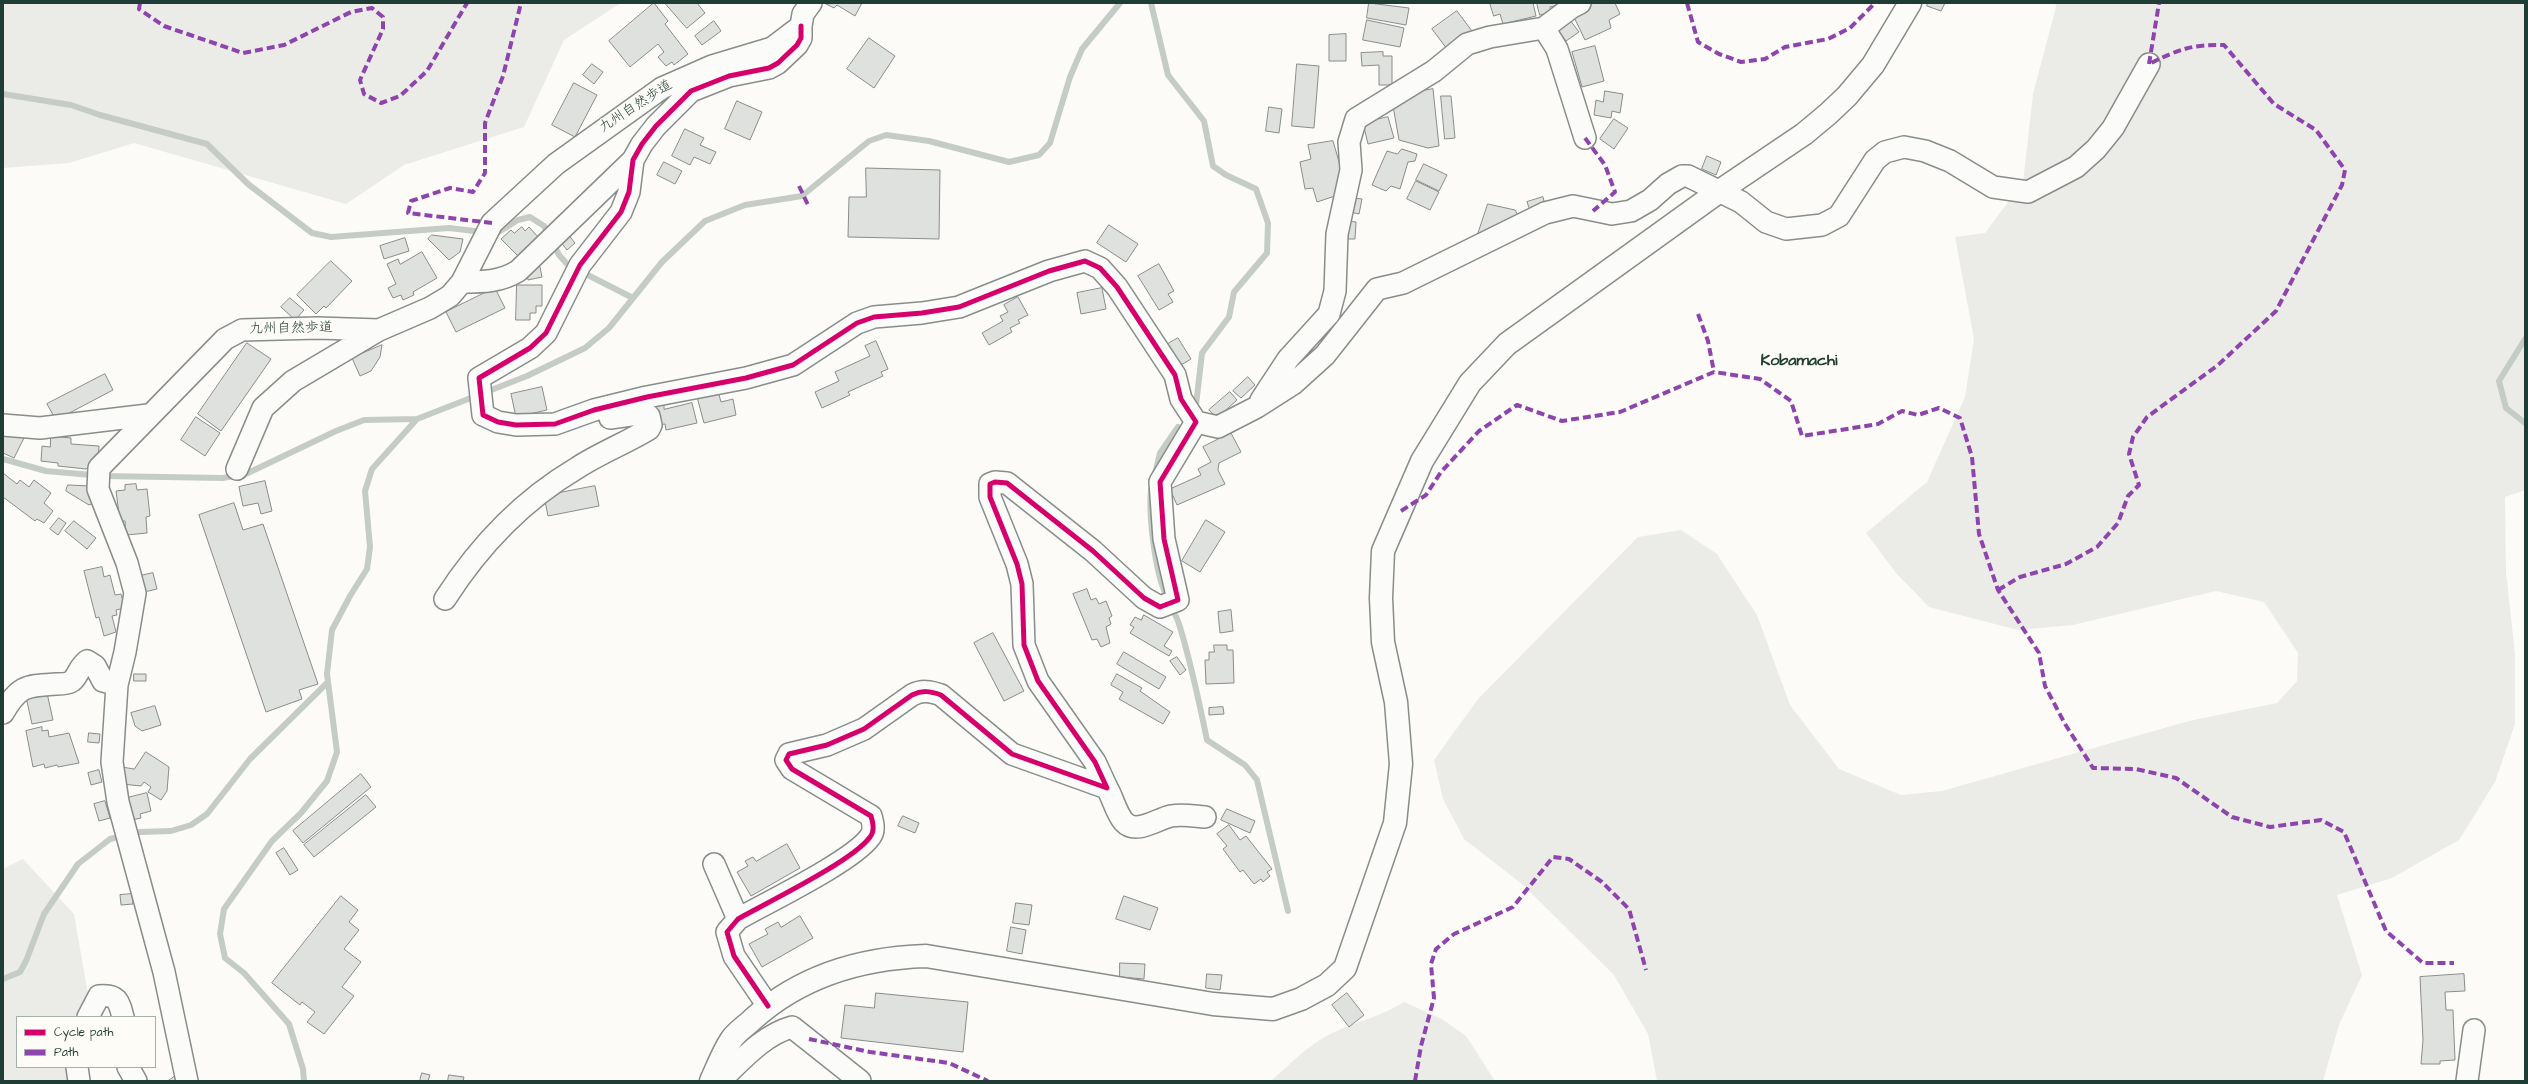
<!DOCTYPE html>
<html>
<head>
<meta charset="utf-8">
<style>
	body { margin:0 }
	#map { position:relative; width:2528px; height:1084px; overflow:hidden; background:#fcfbf8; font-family:"Architects Daughter",sans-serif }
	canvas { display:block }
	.frame { position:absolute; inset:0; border:4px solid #1f3d34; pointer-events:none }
	.legend { position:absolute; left:16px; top:1016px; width:140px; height:52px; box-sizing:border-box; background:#fdfcf7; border:1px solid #a4b0a9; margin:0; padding:5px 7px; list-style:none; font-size:12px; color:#1f3d34 }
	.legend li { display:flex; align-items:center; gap:8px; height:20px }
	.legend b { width:20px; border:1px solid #a4b0a9 }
</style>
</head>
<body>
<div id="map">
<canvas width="2528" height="1084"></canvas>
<div class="frame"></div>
<ul class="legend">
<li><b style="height:5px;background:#d6006c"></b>Cycle path</li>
<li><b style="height:5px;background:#8e44ad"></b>Path</li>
</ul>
</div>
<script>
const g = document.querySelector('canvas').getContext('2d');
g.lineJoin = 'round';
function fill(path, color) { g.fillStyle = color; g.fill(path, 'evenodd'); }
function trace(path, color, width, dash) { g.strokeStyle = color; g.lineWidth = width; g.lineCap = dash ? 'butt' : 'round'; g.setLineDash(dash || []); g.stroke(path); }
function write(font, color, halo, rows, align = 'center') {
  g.font = font + ' "Architects Daughter","Klee One",sans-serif'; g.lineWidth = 3; g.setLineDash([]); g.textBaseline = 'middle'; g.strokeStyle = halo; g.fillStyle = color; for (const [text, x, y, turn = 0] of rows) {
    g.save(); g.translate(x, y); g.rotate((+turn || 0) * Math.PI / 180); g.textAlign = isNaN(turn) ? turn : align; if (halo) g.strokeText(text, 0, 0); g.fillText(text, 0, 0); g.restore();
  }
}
fill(new Path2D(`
	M3 3H621L564 40 524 127 404 165 346 204 134 143 69 163 3 168Z
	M2055 3H2525V490L2505 497 2506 572 2515 654V724L2495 782 2459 840 2392 878 2337 895 2362 975 2339 1025 2323 1081H1657L1648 1034 1614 975 1522 884 1464 839 1443 799 1434 760 1478 699 1638 537 1681 530 1717 554 1757 615 1790 705 1839 769 1901 795 1942 791 2189 721 2277 703 2297 681 2298 653 2264 602 2216 591 2073 625 2018 630 1929 607 1896 573 1866 533 1927 482 1965 397 1974 339 1955 237 1985 233 2023 182 2033 94 2056 7Z
	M23 859 74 914 92 1017H17V1067H82L75 1081H3V869Z
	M1404 1002 1442 1019 1466 1036 1495 1081H1271C1288 1066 1303 1050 1323 1038 1349 1023 1379 1018 1404 1002Z`), '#ebece8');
trace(new Path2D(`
	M1151 3 1168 75 1204 121 1213 166 1226 175 1256 189 1268 223 1267 253 1234 292 1229 317 1202 353 1196 405
	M3 94 71 105 100 115 207 144 248 184 312 233 331 237 449 228 483 232
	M492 233H497L518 220 530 217 544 226 559 255 568 265 633 298
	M2525 339 2499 381 2506 408 2525 423
	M3 459 46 471 103 476 223 478 248 473 336 431 364 420 417 419
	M1155 474 1160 453 1178 427
	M1152 485C1147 508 1155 568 1164 590 1168 602 1175 612 1179 624 1191 662 1199 701 1207 740L1245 765 1257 780 1288 911
	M3 979 20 972 26 961 44 914 78 864 110 839 140 832 171 831 191 825 207 814 250 759 328 682
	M304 1081 303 1069 289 1024 244 973 225 958 220 934 224 909 272 841 301 813 327 781 337 752 327 674 332 630 350 596 367 569 370 547 365 491 372 469 417 419 527 376 585 348 609 328 662 262 705 221 745 205 802 196 869 141 886 135 929 141 1009 162 1039 155 1050 143 1070 77 1082 49 1120 3`), '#c5ccc6', 6);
const building = new Path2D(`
	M654 3 668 21 665 24 688 54 674 65 672 62 666 66 658 57 664 52 658 44 630 67 609 41Z
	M665 3H697L705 13 687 28Z
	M862 3 855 16 837 5 834 8 826 4Z
	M1369 3 1409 8 1406 25 1367 18Z
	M1490 3H1533L1536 16 1503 24 1500 14 1494 16Z
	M1537 3H1561L1562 4 1550 7 1551 12 1540 15Z
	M1594 3H1615L1620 14 1609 20 1611 28 1585 40 1572 13Z
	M1928 3H1945L1941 11 1927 6Z
	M1457 11 1472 31 1447 49 1432 29Z
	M1367 20 1404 28 1400 47 1363 40Z
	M1570 20 1579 32 1566 41 1557 29Z
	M714 21 721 31 702 45 695 36Z
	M1346 34V61H1329V35Z
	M869 38 895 56 874 88 847 69Z
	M1595 46 1604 81 1582 87 1572 52Z
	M1383 52V56H1392V85H1379V65L1362 66 1361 53Z
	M592 64 603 72 594 84 583 75Z
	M1297 64 1319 66 1314 128 1292 126Z
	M574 83 597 95 575 137 552 125Z
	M1433 89 1439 146 1428 148 1399 140 1393 106 1421 91Z
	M1605 91 1623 94 1620 113 1612 111 1611 118 1594 115 1596 100 1603 102Z
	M1441 96H1451L1455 138 1445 139Z
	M737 101 762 112 750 140 725 129Z
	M1269 107 1282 109 1279 133 1266 131Z
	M1388 117 1394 138 1368 144 1363 123Z
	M1614 119 1628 128 1614 149 1600 139Z
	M685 129 704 138 700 145 716 152 710 164 694 157 690 165 672 156Z
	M1333 141 1342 172 1335 196 1317 202 1313 188 1305 189 1300 162 1311 159 1308 145Z
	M1402 149 1417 154 1415 161 1408 162 1400 189 1391 186 1386 191 1372 185 1387 151 1397 154Z
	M1707 156 1721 162 1716 175 1702 169Z
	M664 162 682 171 675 184 657 175Z
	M1424 164 1447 175 1439 191 1416 180Z
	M866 168 940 170 939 239 848 237 849 197H866Z
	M1416 181 1439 192 1430 210 1407 199Z
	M1543 197 1545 205 1530 210 1527 202Z
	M1353 198 1362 199 1359 214 1350 212Z
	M1488 204 1515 210 1518 215 1481 238 1478 234Z
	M1348 221 1356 222 1355 239H1347Z
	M1109 225 1138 244 1126 262 1097 243Z
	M522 227 525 231 529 227 540 239 520 258 501 239 511 230 514 233Z
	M567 233 575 243 567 250 559 240Z
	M432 235 463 239 460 252 449 260 428 239Z
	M405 238 409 251 384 259 380 246Z
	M422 252 437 278 413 292 414 295 403 300 401 295 393 298 388 288 396 284 387 264 398 259 400 264Z
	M331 261 352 281 326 308 324 306 316 314 297 295Z
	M1159 264 1174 291 1168 294 1173 302 1159 310 1138 276Z
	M540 267 542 277 528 280 526 270Z
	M517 285H542V306H536V313H530V320H516Z
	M495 288 505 308 456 332 446 312Z
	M1102 288 1106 309 1081 314 1077 293Z
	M1018 297 1028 315 1018 320 1020 323 1010 328 1012 332 989 345 982 333 1003 321 1000 316 1008 312 1004 305Z
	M290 298 304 310 295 320 281 307Z
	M1178 338 1191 359 1181 365 1168 344Z
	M876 341 888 369 881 372 883 376 848 392 850 395 822 408 815 392 839 381 835 372 870 356 865 346Z
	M247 343 271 359 221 431 198 414Z
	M382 345 380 357 371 371 360 376 352 358Z
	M105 374 113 390 56 420 47 404Z
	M1248 377 1255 385 1241 398 1233 391Z
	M542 387 547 410 516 417 511 394Z
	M718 391 721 402 733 399 736 415 704 423 697 397Z
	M1230 392 1237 400 1217 418 1209 410Z
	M692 403 697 423 666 430 665 424 658 425 654 407 664 404V409Z
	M196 417 220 433 205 456 181 440Z
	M3 432 16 437 17 435 24 438 14 458 3 453Z
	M1231 433 1241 452 1219 463 1218 470 1225 484 1177 505 1170 489 1201 475 1198 469 1211 462 1203 447Z
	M51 436 71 438V444L99 446 98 459 86 469 58 466V463L41 461 42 446 50 447Z
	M3 473 17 484 20 480 29 487 34 480 51 493 44 503 53 511 44 523 37 519 35 521 3 497Z
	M265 481 272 511 261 514 258 503 243 506 239 487Z
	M136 484 137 490 147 489 150 516 146 517 147 533 126 535 125 521H120L116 491 125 490V485Z
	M68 485 91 486 99 501 89 505 66 491Z
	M595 486 599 506 548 516 544 496Z
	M234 503 243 530 263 524 318 684 299 690 302 699 266 712 199 515Z
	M59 518 66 523 58 535 50 529Z
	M1206 520 1225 532 1200 572 1182 561Z
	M74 521 96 538 87 549 65 531Z
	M102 567 104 577 110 575 115 595 121 594 125 608 116 610 117 615 112 616 116 632 104 636 99 617 96 618 84 571Z
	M153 573 157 589 144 592 140 576Z
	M1087 589 1091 600 1096 598 1099 604 1106 601 1112 616 1109 618 1111 624 1106 627 1110 643 1101 647 1097 639 1092 640 1073 594Z
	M1231 610 1233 631 1220 633 1218 612Z
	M1144 615 1173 632 1164 646 1172 651 1169 656 1130 633 1134 627 1130 625 1135 617 1141 620Z
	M993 633 1024 691 1004 701 974 643Z
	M1214 645H1227V650H1233L1234 683 1206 684 1205 660H1209V652H1214Z
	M1124 652 1166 677 1159 689 1117 664Z
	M1177 657 1186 670 1180 675 1170 661Z
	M134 674H146V681H134Z
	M1117 674 1142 688 1140 691 1170 712 1163 724 1119 699 1123 692 1111 685Z
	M47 693 53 720 32 724 26 697Z
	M155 706 161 725 142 731 135 726 131 713Z
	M1223 707 1224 714 1209 715V708Z
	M42 727V731L48 730 49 737 69 733 79 763 58 767 57 765 45 768 44 764 33 767 26 731Z
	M89 733 100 734 99 743 88 742Z
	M146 752 169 767 167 791 161 800 148 792 151 787 144 782 141 786 122 784V767L134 769Z
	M99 770 102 782 91 785 88 773Z
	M361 774 371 787 303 843 293 831Z
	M147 793 151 811 140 814 141 818 132 820 127 798Z
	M366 795 376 807 314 857 304 845Z
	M105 801 110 818 99 821 94 804Z
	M1227 809 1255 821 1250 833 1221 820Z
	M903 816 919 823 915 833 898 826Z
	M1229 825 1240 840 1246 836 1272 869 1267 872 1270 876 1263 882 1261 879 1254 884 1243 870 1240 872 1223 849 1227 846 1217 834Z
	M787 844 800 868 751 896 737 872 748 866 745 861 753 857 756 861Z
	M284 848 298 870 290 875 276 853Z
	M132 894 133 904 121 905 120 895Z
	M341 896 358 910 349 922 359 930 344 949 361 962 342 987 354 996 324 1034 307 1022 315 1012 302 1002 300 1005 272 983Z
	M1124 896 1158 908 1150 930 1116 919Z
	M1016 903 1032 905 1029 925 1013 923Z
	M800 916 813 938 762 967 749 944 768 934 765 929 778 922 781 927Z
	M1011 927 1026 930 1022 954 1007 951Z
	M1120 963 1145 964 1144 979 1120 977Z
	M1207 974 1222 975 1220 990 1206 988Z
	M2464 974 2465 991 2445 992 2446 1010H2453L2455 1060 2440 1061V1064H2421L2423 1040 2420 977Z
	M876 993 968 1002 963 1052 841 1038 845 1005 874 1008Z
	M1347 993 1364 1015 1349 1027 1332 1005Z
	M422 1073 430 1075 428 1081H420Z
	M449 1075 464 1077 463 1081H448Z
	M174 1077 177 1081H168Z`);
fill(building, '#dfe1de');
trace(building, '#888d8a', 1);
const minor = new Path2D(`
	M1544 28 1557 49 1585 138
	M462 282C483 282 500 282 518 271L633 160
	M1261 400 1288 359 1329 314 1335 291 1337 234 1351 170 1349 142 1356 119 1434 71 1467 44 1490 37 1544 28 1572 7 1580 3
	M1196 422 1218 427 1257 407 1293 384 1325 355 1377 289 1403 283 1545 213 1573 206 1612 214 1631 211 1650 200 1668 184 1682 176H1688L1741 202 1766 222 1786 229 1822 225 1839 216 1875 160 1885 152 1904 147 1925 151 1950 161 1993 187 2028 192 2076 167 2096 149 2113 128 2149 64
	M3 425 40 428 148 415
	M237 469 263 408 293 381 379 330
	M445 599C479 546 523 500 577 468 600 453 626 443 649 429L651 425 649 416 645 413 610 418
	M3 713C19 685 26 686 57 684 62 684 68 684 72 681 78 676 79 667 87 661L95 666 103 681 117 685
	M1107 788C1113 798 1116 813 1124 822 1136 835 1157 819 1171 816 1182 814 1193 816 1205 817
	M714 864 738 919
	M768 1006 734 956 727 932 738 919C768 902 853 861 870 837 875 831 873 823 871 816L792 769 786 760 789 754 827 745 864 729 912 695C922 690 930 691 941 695L1012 754 1107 788 1095 762 1038 681 1024 645 1022 584 1017 564 990 497V484L995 482 1007 483 1093 551 1144 598 1160 607 1178 600 1164 539 1160 482 1196 422 1181 399 1175 375 1117 287 1100 268 1085 261 1049 271 959 307 922 313 874 317 857 323 793 365 746 378 647 397 594 410 555 424 516 425 498 422 483 415 479 378 530 348 546 333 580 265 621 212 629 192 633 160 642 144 656 126 691 91 729 76 769 68 778 63 797 45 801 38V26
	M88 1017 99 996C117 994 119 1001 123 1017
	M77 1067 79 1081
	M128 1067 136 1081
	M187 1081 164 972 118 802 112 762 117 685 125 652 135 593 127 563 98 489 99 468 225 339 242 330 318 328 379 330 430 308 450 296 462 282 492 223 556 164 662 88 712 66 772 48 801 26 803 14 811 3
	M720 1081C741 1061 763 1035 792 1027L860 1081
	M2467 1081 2474 1030`);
const tertiary = new Path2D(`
	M711 1081C717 1068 723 1052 731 1040 736 1032 746 1026 753 1019 801 976 862 958 926 956L1213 1004 1273 1009 1301 999 1327 985 1345 968 1395 823 1401 764 1396 702 1383 642 1381 598 1383 551 1422 461 1470 383 1507 344 1721 190 1804 134 1828 114 1847 96 1873 65 1910 3`);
trace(minor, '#888d8a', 24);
trace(tertiary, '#888d8a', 25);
trace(minor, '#fbfbf9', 21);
trace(tertiary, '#fbfbf9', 22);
trace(new Path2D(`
	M140 3 139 9 164 26 243 53 284 45 351 12 372 8 383 17V29L360 80 364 94 381 103 400 96 427 71 467 3
	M1687 3 1698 42 1719 54 1741 62 1765 59 1785 47 1828 39 1850 28 1875 3
	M2149 64 2159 3
	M1585 138 1605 165 1615 192 1593 211
	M799 186 809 207
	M492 223 408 213 411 201 450 188 473 192 485 173V123L503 76 521 3
	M1698 314 1708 341 1714 372
	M1401 511 1426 495 1441 472 1479 431 1517 405 1562 421 1620 412 1714 372 1760 379 1791 401 1802 436 1878 424 1902 411 1918 415 1939 408 1960 418 1972 457 1979 534 1998 590 2039 653 2045 686 2065 724 2093 768 2136 769 2176 778 2232 817 2270 827 2321 820 2344 832 2386 931 2423 963H2454
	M1998 590 2020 577 2066 564 2097 547 2118 523 2128 496 2139 485 2129 454 2133 437 2147 417 2218 365 2276 311 2342 185 2345 170 2316 130 2274 104 2224 45C2192 44 2177 50 2149 64
	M809 1039 870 1052 949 1063 988 1081
	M1415 1081 1421 1046 1434 998 1431 964 1436 949 1454 934 1513 907 1553 857 1569 859 1602 882 1629 909 1646 970`), '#8e44ad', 4, [8, 4]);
trace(new Path2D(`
	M768 1006 734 956 727 932 738 919C768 902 853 861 870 837 875 831 873 823 871 816L792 769 786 760 789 754 827 745 864 729 912 695C922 690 930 691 941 695L1012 754 1107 788 1095 762 1038 681 1024 645 1022 584 1017 564 990 497V484L995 482 1007 483 1093 551 1144 598 1160 607 1178 600 1164 539 1160 482 1196 422 1181 399 1175 375 1117 287 1100 268 1085 261 1049 271 959 307 922 313 874 317 857 323 793 365 746 378 647 397 594 410 555 424 516 425 498 422 483 415 479 378 530 348 546 333 580 265 621 212 629 192 633 160 642 144 656 126 691 91 729 76 769 68 778 63 797 45 801 38V26`), '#d6006c', 5);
write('14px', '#1f3d34', '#fdfcf7', [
	["九州自然歩道",636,107,-33],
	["九州自然歩道",291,329,-1]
]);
write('bold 16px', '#1f3d34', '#fdfcf7', [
	["Kobamachi",1799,362]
]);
</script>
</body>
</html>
